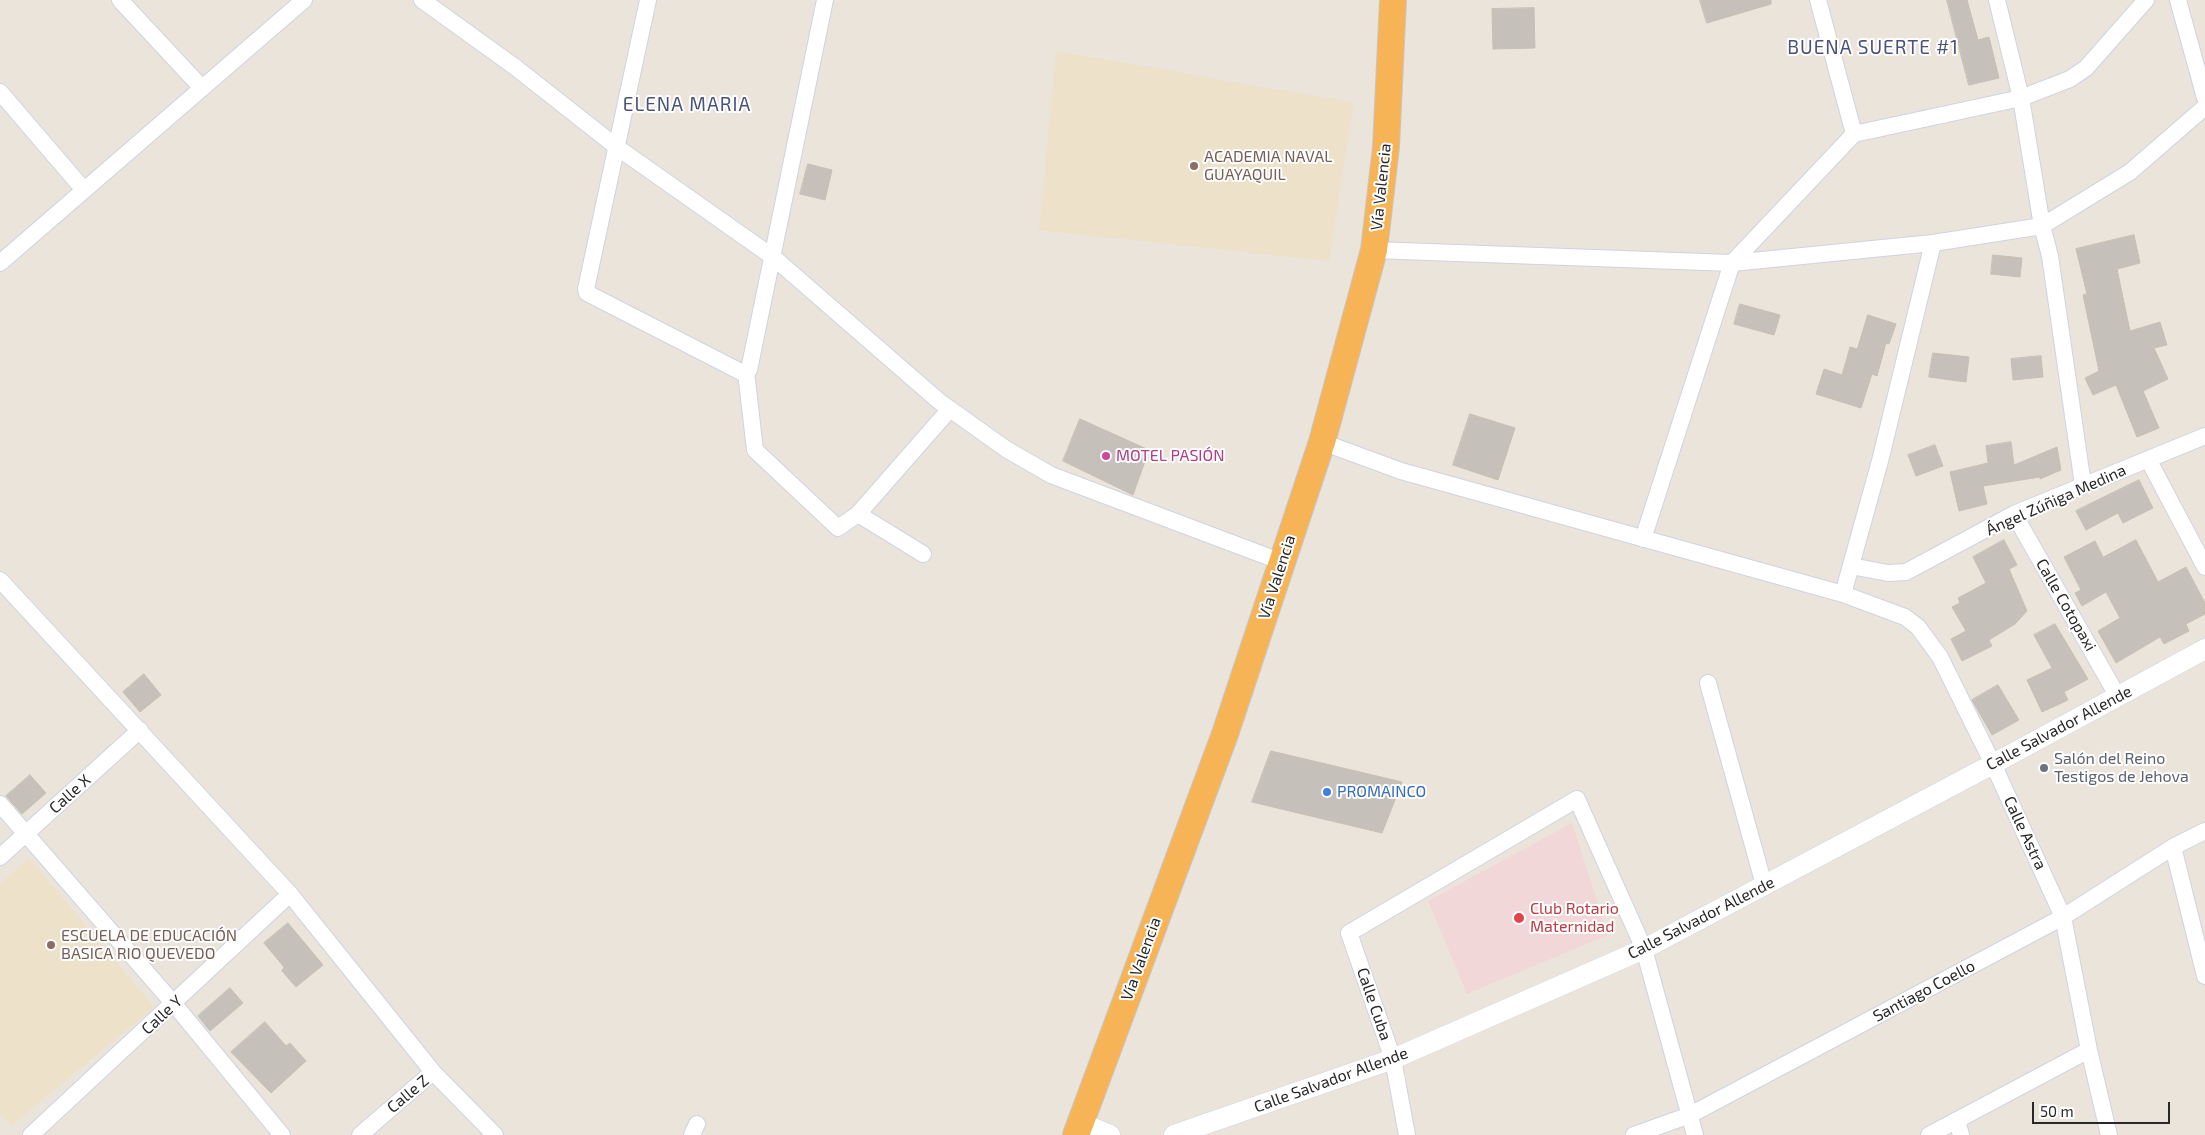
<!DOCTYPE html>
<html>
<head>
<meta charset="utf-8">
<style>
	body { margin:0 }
	#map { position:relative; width:2205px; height:1135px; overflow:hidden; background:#ebe4da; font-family:"Exo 2",sans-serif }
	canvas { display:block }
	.scale { position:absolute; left:2032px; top:1102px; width:138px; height:22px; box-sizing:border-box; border:2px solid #282828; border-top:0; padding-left:6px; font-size:15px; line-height:18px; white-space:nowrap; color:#282828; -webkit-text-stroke:4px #fff; paint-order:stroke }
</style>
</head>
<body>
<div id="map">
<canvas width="2205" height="1135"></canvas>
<div class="scale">50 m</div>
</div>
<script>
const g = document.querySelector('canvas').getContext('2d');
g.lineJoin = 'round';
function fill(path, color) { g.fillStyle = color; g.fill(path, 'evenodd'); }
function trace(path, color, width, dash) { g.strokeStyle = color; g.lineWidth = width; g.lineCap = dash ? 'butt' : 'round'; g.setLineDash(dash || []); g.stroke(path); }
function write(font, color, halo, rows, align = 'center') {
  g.font = font + ' "Exo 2",sans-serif'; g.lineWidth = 4; g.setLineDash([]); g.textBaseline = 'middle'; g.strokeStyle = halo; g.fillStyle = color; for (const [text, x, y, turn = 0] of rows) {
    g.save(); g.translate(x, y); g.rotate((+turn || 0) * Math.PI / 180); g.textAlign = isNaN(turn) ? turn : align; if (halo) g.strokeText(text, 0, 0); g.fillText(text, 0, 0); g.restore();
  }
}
fill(new Path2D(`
	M1056 51 1354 103 1329 261 1039 230Z
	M29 858 154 1007 11 1126 0 1113V884Z`), '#ede1c9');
fill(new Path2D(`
	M1572 823 1608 935 1467 994 1428 901Z`), '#f2d7d8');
const building = new Path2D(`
	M1700 0H1771V4L1707 23Z
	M1947 0H1967L1978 40 1989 37 1999 78 1969 85Z
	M1534 8 1535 48 1493 49 1492 9Z
	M808 164 832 170 825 200 800 194Z
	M2134 235 2140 263 2117 269 2130 331 2160 322 2167 345 2154 348 2168 379 2143 391 2159 428 2137 437 2116 385 2093 395 2085 378 2099 371 2083 295 2087 294 2076 249Z
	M1993 255 2022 258 2020 277 1991 274Z
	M1740 304 1780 315 1774 335 1734 324Z
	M1868 315 1896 324 1889 344 1886 343 1877 376 1872 374 1861 408 1816 394 1824 369 1842 375 1850 347 1857 349Z
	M1933 353 1969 357 1966 382 1929 377Z
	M2041 356 2043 377 2013 380 2011 359Z
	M1470 414 1515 428 1498 480 1453 465Z
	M1080 419 1149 450 1133 495 1063 461Z
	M2011 442 2014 465 2057 447 2061 470 2040 479V477L1983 486 1987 504 1959 511 1950 472 1988 463 1986 446Z
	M1935 445 1943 466 1916 476 1908 455Z
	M2139 480 2153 508 2123 523 2118 513 2086 530 2076 511Z
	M2004 540 2017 565 2009 569 2027 611 2015 624 1989 640 1992 646 1962 661 1951 639 1966 631 1952 607 1960 603 1958 598 1986 583 1973 557Z
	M2136 540 2158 582 2186 567 2205 603V614L2186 624 2189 631 2164 644 2160 637 2116 663 2098 631 2120 618 2106 592 2082 606 2075 593 2081 590 2064 557 2095 541 2103 557Z
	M2055 624 2088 679 2064 692 2068 700 2042 712 2027 680 2052 668 2034 635Z
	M144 674 161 695 140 712 123 692Z
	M1998 685 2019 720 1992 735 1972 700Z
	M1271 751 1402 782 1382 833 1252 802Z
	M30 775 46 793 22 814 6 796Z
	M288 923 323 965 296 987 282 971 284 967 264 943Z
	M230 988 243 1003 210 1031 198 1016Z
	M265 1022 286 1046 290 1043 306 1061 271 1093 231 1052Z`);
fill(building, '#c6c0ba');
trace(building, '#c6bfb4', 1);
const minor = new Path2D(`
	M120 0 202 88
	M422 0 515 67 618 148 773 257 940 402 1006 449 1051 475 1282 562
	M648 0 586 289 587 293 743 373 749 370 825 0
	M1818 0 1854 134
	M1997 0 2021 98 2042 226 2050 256 2083 485
	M2178 0 2205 98
	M0 92 84 190
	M1374 250 1732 263 1643 539
	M0 263 304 0
	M1732 263 1933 243 2042 226 2130 172 2205 107
	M1732 263 1854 134 2021 98 2070 79 2086 68 2146 0
	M746 372 755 450 838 528 858 514 923 554
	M1322 442 1401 471 1843 594 1905 617 1918 627 1940 657 1993 764 2063 917 2089 1050 2109 1135
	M2148 459 2205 567
	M858 514 950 409
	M2014 514 2118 697
	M1851 566 1888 573 1906 572 2014 514 2205 436
	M0 580 290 894 433 1072 495 1135
	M1843 594 1880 461 1933 243
	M1708 683 1764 885
	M0 804 174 1004 282 1135
	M2173 847 2205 976
	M0 857 140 730
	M1957 1120 1961 1135
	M31 1135 290 894
	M360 1135 433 1072
	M692 1135 697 1124
	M1407 1135 1393 1059 1349 933 1577 799 1644 949 1695 1135
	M1634 1135 1690 1115 2063 917 2173 847 2205 831
	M1929 1135 2089 1050`);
const tertiary = new Path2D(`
	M1081 1123 1110 1135
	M1174 1135 1393 1059 1644 949 1993 764 2205 649`);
const trunk = new Path2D(`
	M1076 1135 1225 734 1322 442 1374 250 1386 147 1393 0`);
trace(minor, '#cfd3e2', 18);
trace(tertiary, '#cfd3e2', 21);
trace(trunk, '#c7c7c7', 28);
trace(minor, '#fff', 16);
trace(tertiary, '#fff', 20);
trace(trunk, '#f7b456', 26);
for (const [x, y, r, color] of [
	[1194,166,5,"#8d6e63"],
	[1106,456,5,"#d1479c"],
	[2044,768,5,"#6b7280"],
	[1327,792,5,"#3f7fe0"],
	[1519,918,6,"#e0444e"],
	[51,945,5,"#8d6e63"]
]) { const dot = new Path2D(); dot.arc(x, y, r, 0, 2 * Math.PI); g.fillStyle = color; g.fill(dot); trace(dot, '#fff', 2); }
write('16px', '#785e54', '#fff', [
	["ACADEMIA NAVAL",1204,157],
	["GUAYAQUIL",1204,175],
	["ESCUELA DE EDUCACIÓN",61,936],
	["BASICA RIO QUEVEDO",61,954]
], 'left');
write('16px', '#282828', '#fff', [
	["Vía Valencia",1381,187,-84],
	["Ángel Zúñiga Medina",2056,500,-24],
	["Vía Valencia",1277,577,-72],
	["Calle Cotopaxi",2066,605,60],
	["Calle Salvador Allende",2059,728,-28],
	["Calle X",70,794,-42],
	["Calle Astra",2025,833,65],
	["Calle Salvador Allende",1701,918,-27],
	["Vía Valencia",1141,959,-70],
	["Santiago Coello",1924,991,-28],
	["Calle Cuba",1374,1004,71],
	["Calle Y",162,1015,-43],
	["Calle Salvador Allende",1331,1080,-20],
	["Calle Z",408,1094,-40]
]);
write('16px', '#b23c85', '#fff', [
	["MOTEL PASIÓN",1116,456]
], 'left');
write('16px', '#5b616d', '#fff', [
	["Salón del Reino",2054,759],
	["Testigos de Jehova",2054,777]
], 'left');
write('16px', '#366cbe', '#fff', [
	["PROMAINCO",1337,792]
], 'left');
write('16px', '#be3a42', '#fff', [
	["Club Rotario",1530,909],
	["Maternidad",1530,927]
], 'left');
g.letterSpacing = '1px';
write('19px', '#495279', '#fff', [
	["BUENA SUERTE #1",1873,48],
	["ELENA MARIA",687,105]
]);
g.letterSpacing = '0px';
</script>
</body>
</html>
